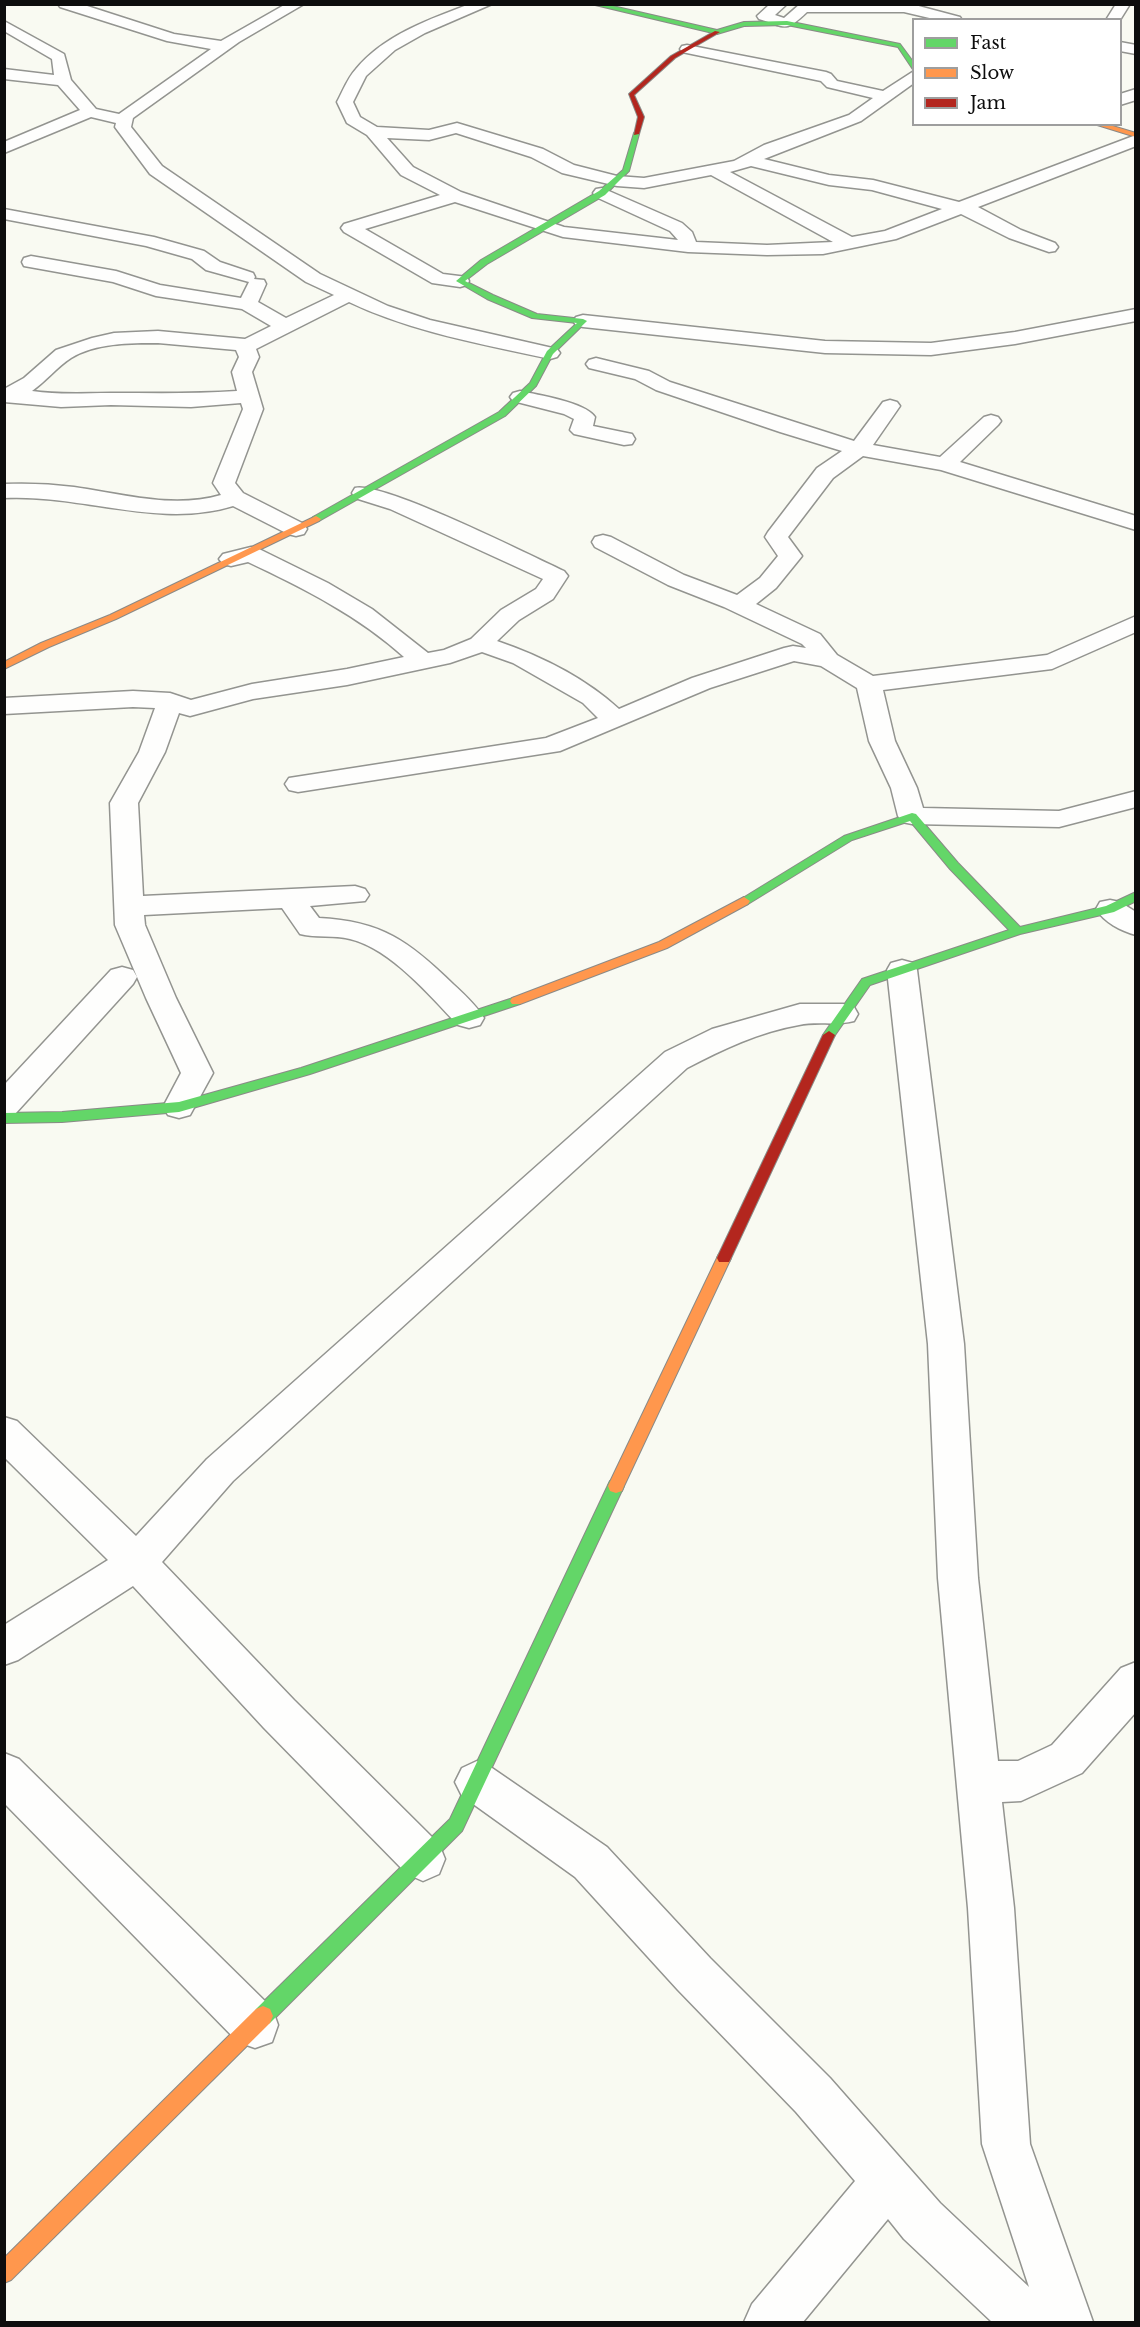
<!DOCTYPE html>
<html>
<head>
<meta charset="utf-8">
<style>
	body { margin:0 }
	#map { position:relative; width:1140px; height:2327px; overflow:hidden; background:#f9faf2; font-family:"Libre Baskerville",serif }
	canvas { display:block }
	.frame { position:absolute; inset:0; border:6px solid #0d0d0d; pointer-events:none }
	.legend { position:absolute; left:912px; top:18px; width:210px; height:108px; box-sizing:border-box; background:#fff; border:2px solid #9e9e9e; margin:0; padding:8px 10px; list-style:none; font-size:18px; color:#0d0d0d }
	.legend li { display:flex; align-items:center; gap:12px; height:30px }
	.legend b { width:30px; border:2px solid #9e9e9e }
</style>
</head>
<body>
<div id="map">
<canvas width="1140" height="2327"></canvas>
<div class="frame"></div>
<ul class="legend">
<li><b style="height:8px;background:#63d668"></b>Fast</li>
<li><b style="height:8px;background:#ff974d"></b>Slow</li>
<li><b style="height:8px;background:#b3261e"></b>Jam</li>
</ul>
</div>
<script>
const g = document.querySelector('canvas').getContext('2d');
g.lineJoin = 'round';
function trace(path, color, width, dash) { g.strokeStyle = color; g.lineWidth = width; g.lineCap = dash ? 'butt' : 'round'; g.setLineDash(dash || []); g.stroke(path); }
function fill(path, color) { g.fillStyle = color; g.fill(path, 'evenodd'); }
const street = new Path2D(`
	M58 4H81L174 34 221 41 286 4H304L239 42 133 118 131 127 162 166 320 274 388 306 430 320 557 349 560 353 557 357 550 359C482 344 412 332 349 302L256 349 259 357 252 372 263 409 235 483 243 493 304 524 307 529 304 534 296 536 288 534 233 506C159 529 81 494 4 498V484C28 483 51 484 74 487 123 494 173 509 221 495L213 483 243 409 241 403 191 407 111 405 61 407 4 402V389L24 378 56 350 92 338 114 333 158 331 245 339 271 326 242 309 156 296 113 282 24 266 22 262 24 258 31 256 116 271 160 285 241 298 249 282 206 270 192 259 146 246 4 219V209L154 237 204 251 220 262 253 273 255 277 254 279 264 280 266 284 258 302 286 318 334 295 306 282 150 174 115 127 116 123 91 117 4 153V142L80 110 58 85 4 79V69L54 75 52 59 4 31V21L64 54 71 80 96 109 119 114 211 49 167 41 60 7ZM158 343 236 350 239 357 232 372 237 391C195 394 154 393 111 393 84 393 59 395 32 391 46 381 57 367 71 358 96 343 129 343 158 343Z
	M470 4H492L425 33 395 50 366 76 353 102 360 117 377 127 429 130 457 123 543 149 574 165 617 176 644 178 734 161 764 145 849 115 873 98 827 87 821 81 682 52 680 49 682 46 687 45 826 72 831 74 837 81 883 91 914 71V83L861 121 764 159 829 175 873 180 959 202 1136 135V146L978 207 1021 230 1055 243 1058 247 1055 251 1049 252 1009 238 961 214 896 239 823 254 767 255 688 252 563 237 455 202 365 229 443 274 467 277 469 281 467 285 460 287 432 283 344 232 341 228 344 224 440 195 401 175 367 135 347 123 337 102C343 91 347 79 356 69 384 35 430 19 470 4ZM456 133 531 157 562 173 617 186 644 188 711 175 833 242 767 245 696 242 692 232 682 223 602 188 596 189 593 193 596 197 670 231 678 240 564 227 461 192 413 167 387 138 429 140ZM751 166 829 185 872 190 942 209 885 231 852 237 730 172Z
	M770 4H787L775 15 784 18 800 4H911L960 17 962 20H938L904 12H807C785 33 786 27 759 19L757 16Z
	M1116 4H1130L1120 20H1106Z
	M1120 42 1136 45V54L1120 51Z
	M1136 89V100L1120 105V94Z
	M1136 309V321L1015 344 931 355 825 353 583 327 576 325 573 321 576 317 583 315 825 341 931 343 1015 332Z
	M596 358 649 371 670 382 854 441 883 402 890 400 897 402 900 406 873 445 940 457 984 417 991 415 998 417 1001 421 998 425 960 462 1136 516V530L941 470 863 456 833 478 788 537 802 556 776 588 756 604 820 634 837 655 873 676 1047 655 1136 616V632L1052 669 883 690 895 741 917 788 923 808 1059 811 1136 791V807L1059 827 912 824 902 822 898 816 891 788 869 741 857 688 821 666 794 661 710 688 560 751 298 792 289 790 285 784 289 778 546 738 598 718 583 703 513 663 482 652 450 663 347 685 253 699 190 716 179 713 165 752 138 803 143 896 355 886 365 889 369 895 365 901 310 906 319 918C381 921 409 941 453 984 464 994 476 1005 484 1018L480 1025 469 1028 458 1025C431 997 390 948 350 939 334 935 316 938 300 934L282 908 144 915 145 925 176 998 213 1073 190 1115 179 1118 168 1115 163 1107 181 1073 146 998 115 925 110 803 139 752 155 708 133 707 4 714V698L133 691 170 693 191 700 252 684 347 669 404 657C359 616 303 588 248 562L231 566 223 564 219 559 223 554 251 547 259 549 328 583 372 609 428 653 444 650 471 639 501 610 536 589 543 579 390 509 355 498 352 493 355 488C383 481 529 555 564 571L568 576 553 599 519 620 497 641C541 656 585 678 619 709L692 678 784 648 793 646 806 648 802 644 724 607 668 585 595 547 592 542 595 537 603 535 611 537 684 575 737 595 760 578 778 556 765 537 768 532 817 468 842 451 780 432 656 390 635 379 589 368 586 364 589 360Z
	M520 391C538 395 585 402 595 417L593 426 632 434 635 439 632 444 624 445 574 434 570 430 574 419 564 414 513 401 510 397 513 393Z
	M1110 900 1120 902 1136 912V935C1121 931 1104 922 1096 909L1100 902Z
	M902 960 913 963 917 970 964 1344 978 1578 998 1761H1018L1052 1745 1121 1668 1136 1662V1712L1082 1773 1021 1801 1002 1802 1014 1908 1030 2144 1093 2322H992L904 2239 888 2219 803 2322H744L752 2304 855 2181 796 2112 678 1990 575 1877 462 1796 455 1782 462 1768 477 1761 492 1768 607 1847 710 1958 830 2078 940 2203 1029 2287 982 2144 968 1908 938 1578 928 1344 887 970 891 963Z
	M122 967 133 970 137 977 133 984 15 1114 4 1117V1085L111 970Z
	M800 1004H843L854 1007 858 1014 854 1021C836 1026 817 1021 799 1025 759 1032 723 1049 687 1068L233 1481 162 1562 294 1700 439 1844 445 1859 439 1874 423 1881 407 1874 264 1728 133 1586 18 1660 4 1665V1625L108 1560 4 1457V1417L17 1421 136 1536 207 1459 665 1052 712 1029Z
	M4 1753 19 1759 272 2008 278 2025 272 2042 255 2048 238 2042 4 1803Z`);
const fast = new Path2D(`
	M591 4H604L717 30 744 22 787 21 900 44 914 63V71L898 47 787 25 744 26 717 34Z
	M634 133 639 134 629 171 605 195 487 264 465 281 493 295 537 314 583 319 587 321 553 354 536 386 505 416 319 521H313V517L499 412 530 383 547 351 577 323 532 318 487 299 456 281 481 260 599 191 623 170Z
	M912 813 916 814 958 863 1020 927 1106 906 1136 892V901L1114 912 1020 934 870 985 833 1038H825L823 1035 825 1032 862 979 1009 930 950 869 910 821 852 840 748 904 744 905 738 901 844 836Z
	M516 997 522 1001 520 1004 310 1074 179 1112 62 1122 4 1123V1113L62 1112 179 1102 301 1068Z
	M616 1479 622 1481 624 1486 462 1831 270 2023 263 2026 256 2023 253 2016 256 2009 450 1819 610 1481Z`);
const slow = new Path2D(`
	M1094 124H1106L1136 133V137Z
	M316 516 321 519 319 521 116 619 49 647 4 669V662L41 643 110 615Z
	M744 897 750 901 748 904 667 948 520 1004H512L510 1001 512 998 659 942Z
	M724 1253 729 1254 731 1258 624 1486 622 1491 616 1493 610 1491 608 1486 717 1258 719 1254Z
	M263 2006 270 2009 273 2016 270 2023 11 2280 4 2283V2258L256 2009Z`);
const jam = new Path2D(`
	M715 31 720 32 675 58 634 95 644 117 639 134 634 135 638 117 629 94 671 56Z
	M829 1031 835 1035 731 1258 729 1262H719L717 1258 823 1035Z`);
trace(street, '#939490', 3);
trace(fast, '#8a8a87', 2);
trace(slow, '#8a8a87', 2);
trace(jam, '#8a8a87', 2);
fill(street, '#fefefd');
fill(fast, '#63d668');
fill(slow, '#ff974d');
fill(jam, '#b3261e');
</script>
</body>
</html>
